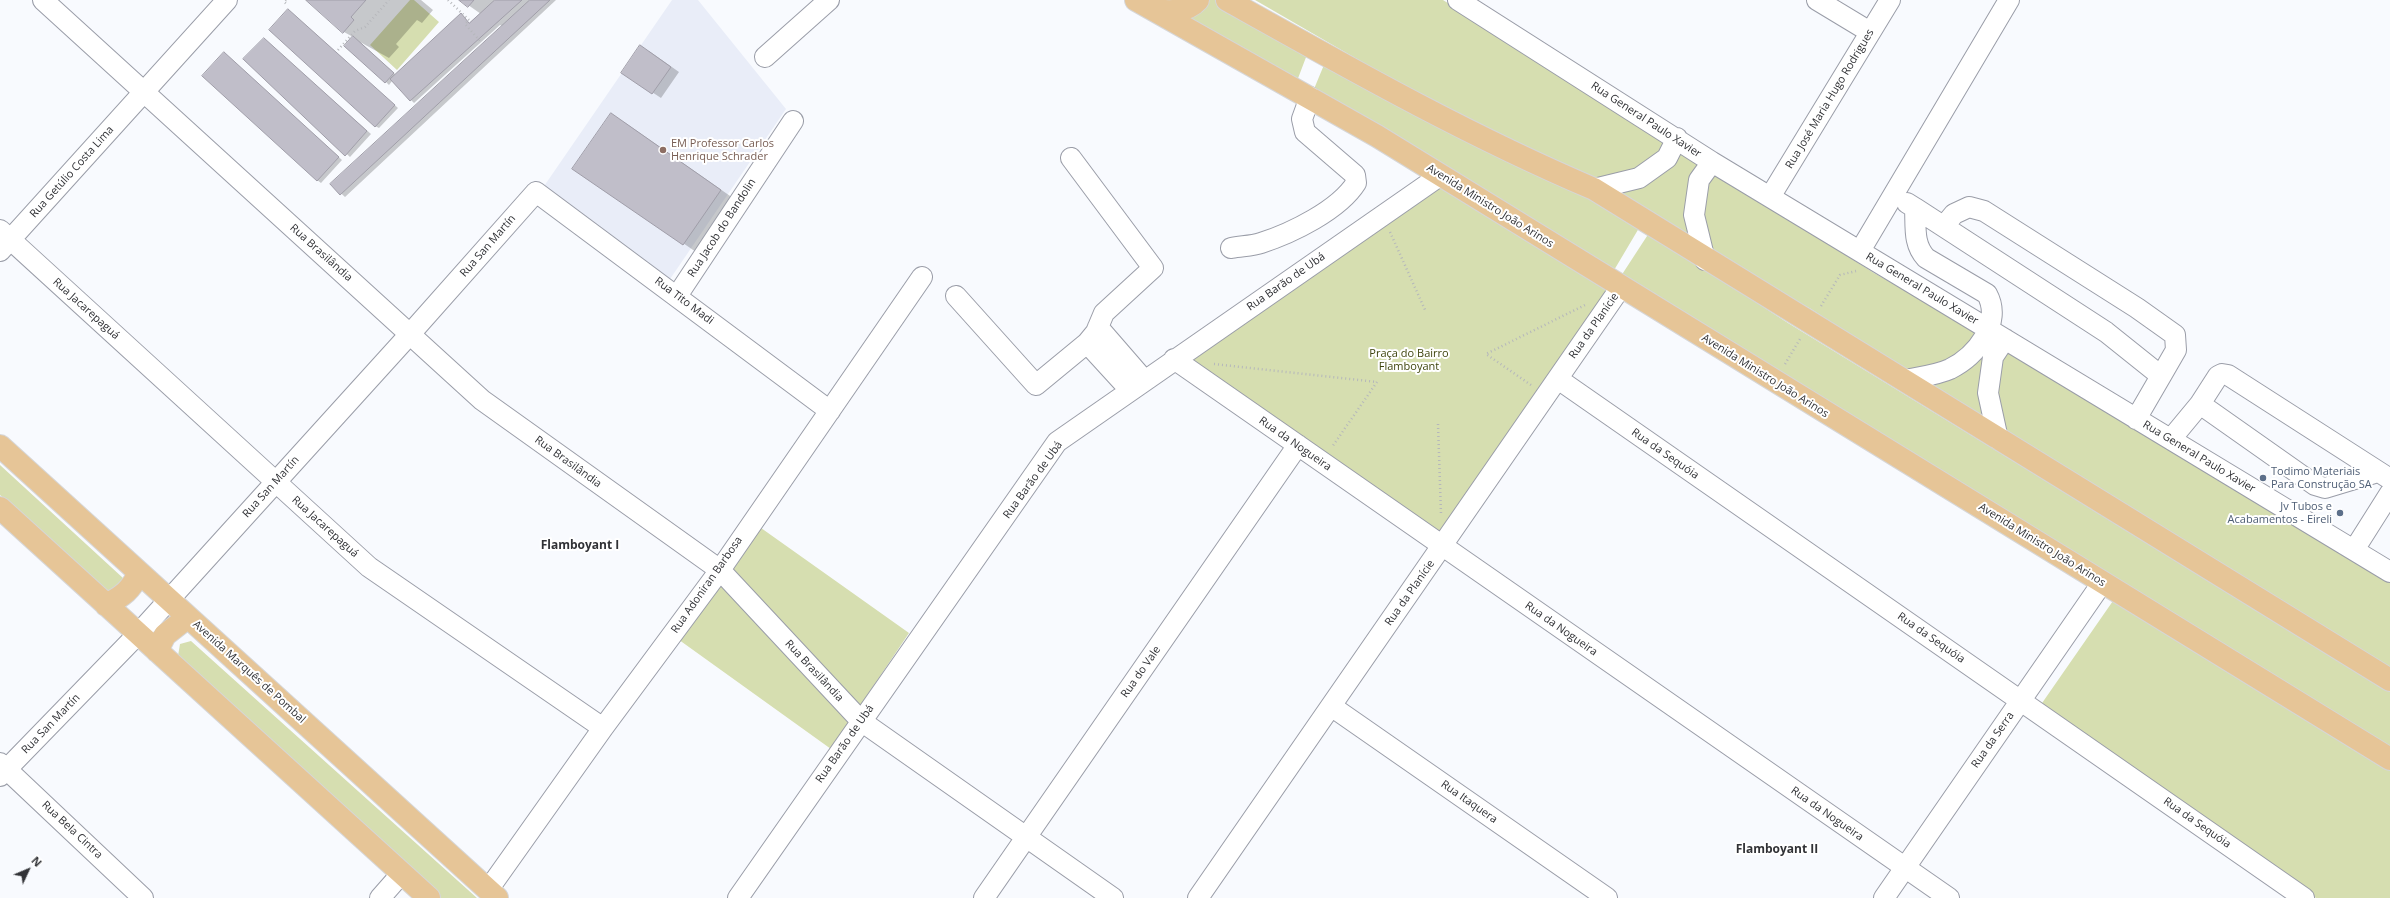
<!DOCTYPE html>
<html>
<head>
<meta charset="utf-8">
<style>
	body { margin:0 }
	#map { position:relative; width:2390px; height:898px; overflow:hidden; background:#f8fafe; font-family:"Open Sans",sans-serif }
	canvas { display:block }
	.north { position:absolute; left:8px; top:850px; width:40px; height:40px; -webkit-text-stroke:3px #fff; paint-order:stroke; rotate:46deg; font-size:11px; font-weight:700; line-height:16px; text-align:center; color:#313236 }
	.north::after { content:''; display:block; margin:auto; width:14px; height:18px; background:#313236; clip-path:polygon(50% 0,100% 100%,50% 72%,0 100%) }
</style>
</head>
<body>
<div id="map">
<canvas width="2390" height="898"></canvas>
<div class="north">N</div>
</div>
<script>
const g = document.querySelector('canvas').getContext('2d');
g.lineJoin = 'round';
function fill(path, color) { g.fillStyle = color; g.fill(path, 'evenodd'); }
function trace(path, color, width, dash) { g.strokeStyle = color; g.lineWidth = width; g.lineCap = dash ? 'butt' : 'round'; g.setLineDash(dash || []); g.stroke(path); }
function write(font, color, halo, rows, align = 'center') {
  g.font = font + ' "Open Sans",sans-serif'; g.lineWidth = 4; g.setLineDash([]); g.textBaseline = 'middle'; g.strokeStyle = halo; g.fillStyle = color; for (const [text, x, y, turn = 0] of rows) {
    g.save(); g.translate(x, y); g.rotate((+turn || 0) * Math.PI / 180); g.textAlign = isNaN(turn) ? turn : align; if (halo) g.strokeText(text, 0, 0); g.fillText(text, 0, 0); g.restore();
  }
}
fill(new Path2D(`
	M672 0H698L786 109 668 282 540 192Z`), '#e9edf8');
fill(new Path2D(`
	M410 0H414L439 22 397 70 370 45Z
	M1151 0H1216L1308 52 1297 81Z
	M1255 0H1443L1874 273 1977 331 2390 580V670L1903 369 1811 309 1388 77Z
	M1326 60 1642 223 1610 277 1314 89Z
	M1441 175 1621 287 1442 546 1174 359Z
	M1649 233 1788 323 2390 692V748L1621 276Z
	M0 465 123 578 121 591 108 594 0 495Z
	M754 523 909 633 831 749 675 637Z
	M2115 598 2390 767V898H2316L2040 706Z
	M191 641 477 898H440L411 872 178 656 180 644Z`), '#d6deb0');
fill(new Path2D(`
	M307 0H421L433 10 422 23 417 20 396 44 399 47 389 58 360 42 396 75 461 14 470 24 481 14 461 0H556L345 197 331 184 502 26 500 25 414 103 392 81 389 85 386 82 353 37 344 32Z
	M292 13 398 108 379 128 375 126Z
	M264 39 371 134 350 157 245 59Z
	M649 51 679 72 661 98 623 73Z
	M224 53 342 160 321 183 317 180Z
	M624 122 733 198 696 252 574 168Z`), '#0003');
const building = new Path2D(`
	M306 0H366L351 17 354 20 343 33Z
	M459 0H474L468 7Z
	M495 0H522L410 101 390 79 461 13 469 23Z
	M530 0H550L340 195 330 184Z
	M288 9 395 105 375 127 269 30Z
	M353 36 394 73 385 83 344 46Z
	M264 38 367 131 345 156 243 59Z
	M640 45 671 67 652 94 621 73Z
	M224 52 339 157 317 181 202 76Z
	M611 113 721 190 683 245 572 169Z`);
fill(building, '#c0bec9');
trace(building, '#a09ea9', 1);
const minor = new Path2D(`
	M43 0 482 400 720 570 861 721 1113 898
	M1458 0 1712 162 2390 572
	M1817 0 1870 32
	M765 57 829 0
	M1071 158 1153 268 1104 313 1096 332 1087 343
	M1594 189 1639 178 1667 158 1677 138
	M1770 197 1890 0
	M1915 208 2106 332 2161 376 2176 350 2175 335 2137 308 1984 211 1969 207 1954 214 1944 226
	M0 230 369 567 603 728
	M1231 248C1241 246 1252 246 1261 243 1292 233 1339 210 1356 183L1355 175 1305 132 1302 119 1310 97
	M0 251 227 0
	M1860 251 2009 0
	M1705 260 1694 215 1699 180 1712 162
	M677 296 793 121
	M956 296 1036 385 1087 343 1130 390
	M1098 327 1144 380
	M1174 359 1949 898
	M1558 379 2304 898
	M1905 380C1919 377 1937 375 1950 369 1976 356 2003 323 1987 294L1926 258C1913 244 1916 227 1915 208L1907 203
	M2200 404 2315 485 2325 488 2378 472
	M2136 419 2161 376
	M1998 439 1988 393 1993 357 2005 339
	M2171 439 2200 404 2218 376 2222 374 2228 375 2390 479
	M2354 550 2390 493
	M1331 706 1607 898
	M0 763 143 898
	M0 776 138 634 410 334 536 192 830 411
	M488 890 603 728 720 570 922 277
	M380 898 402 873
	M738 898 1057 442 1441 175
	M984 898 1298 445
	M1198 898 1621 287
	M1884 898 2102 583`);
const major = new Path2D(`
	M1136 0 1377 136 2390 759
	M1227 0C1347 67 1467 135 1594 189L2390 680
	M1154 9C1168 13 1187 12 1198 0
	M0 446 497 898
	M0 508 429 898
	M106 605C123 596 131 590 139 573
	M157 651 165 635 188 617`);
trace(minor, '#9a9da8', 22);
trace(major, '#d6d6d7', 24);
trace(new Path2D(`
	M286 0 284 2 288 5
	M448 0 469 20 465 24 480 41
	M338 50 355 31 365 27 389 0
	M1390 232 1426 312
	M1821 306 1840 275 1856 271
	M1214 364 1377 382 1332 447
	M1785 364 1800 339
	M1531 385 1486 354 1585 305
	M1438 424 1441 514`), '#b5b7bb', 2.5, [1, 3]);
trace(minor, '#fff', 20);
trace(major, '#e6c597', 22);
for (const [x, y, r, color] of [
	[663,150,4,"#8d6e63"],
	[2263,478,4,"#5c6f8a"],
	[2340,513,4,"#5c6f8a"]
]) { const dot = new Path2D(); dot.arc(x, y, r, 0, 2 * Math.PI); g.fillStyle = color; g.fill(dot); trace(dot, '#fff', 1.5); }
write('11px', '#313236', '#fff', [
	["Rua José Maria Hugo Rodrigues",1830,99,-59],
	["Rua General Paulo Xavier",1646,120,33],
	["Rua Getúlio Costa Lima",72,172,-48],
	["Avenida Ministro João Arinos",1490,206,32],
	["Rua Jacob do Bandolin",722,228,-57],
	["Rua San Martín",488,246,-49],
	["Rua Brasilândia",321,253,42],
	["Rua Barão de Ubá",1286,282,-35],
	["Rua General Paulo Xavier",1922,289,31],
	["Rua Tito Madi",684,301,37],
	["Rua Jacarepaguá",86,309,42],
	["Rua da Planície",1594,326,-55],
	["Avenida Ministro João Arinos",1765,376,32],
	["Rua da Nogueira",1295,444,35],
	["Rua da Sequóia",1665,454,35],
	["Rua General Paulo Xavier",2199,457,31],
	["Rua Brasilândia",568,462,36],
	["Rua Barão de Ubá",1033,480,-54],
	["Rua San Martín",271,487,-48],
	["Rua Jacarepaguá",325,527,42],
	["Avenida Ministro João Arinos",2042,545,32],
	["Rua Adoniran Barbosa",707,585,-55],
	["Rua da Planície",1410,593,-55],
	["Rua da Nogueira",1561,629,35],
	["Rua da Sequóia",1931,638,35],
	["Rua Brasilândia",814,671,47],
	["Avenida Marquês de Pombal",249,672,42],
	["Rua do Vale",1141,672,-55],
	["Rua San Martín",51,724,-46],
	["Rua da Serra",1993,740,-55],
	["Rua Barão de Ubá",845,744,-55],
	["Rua Itaquera",1469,802,35],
	["Rua da Nogueira",1827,814,35],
	["Rua da Sequóia",2197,823,35],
	["Rua Bela Cintra",72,830,43]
]);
write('11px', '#785e54', '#fff', [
	["EM Professor Carlos",671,144],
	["Henrique Schrader",671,157]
], 'left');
write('11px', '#3e440d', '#fff', [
	["Praça do Bairro",1409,354],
	["Flamboyant",1409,367]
]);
write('11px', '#4e5e75', '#fff', [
	["Todimo Materiais",2271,472],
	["Para Construção SA",2271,485],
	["Jv Tubos e",2332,507,"right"],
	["Acabamentos - Eireli",2332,520,"right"]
], 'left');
write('bold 12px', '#313236', '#fff', [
	["Flamboyant I",580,546],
	["Flamboyant II",1777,850]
]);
</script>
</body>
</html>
